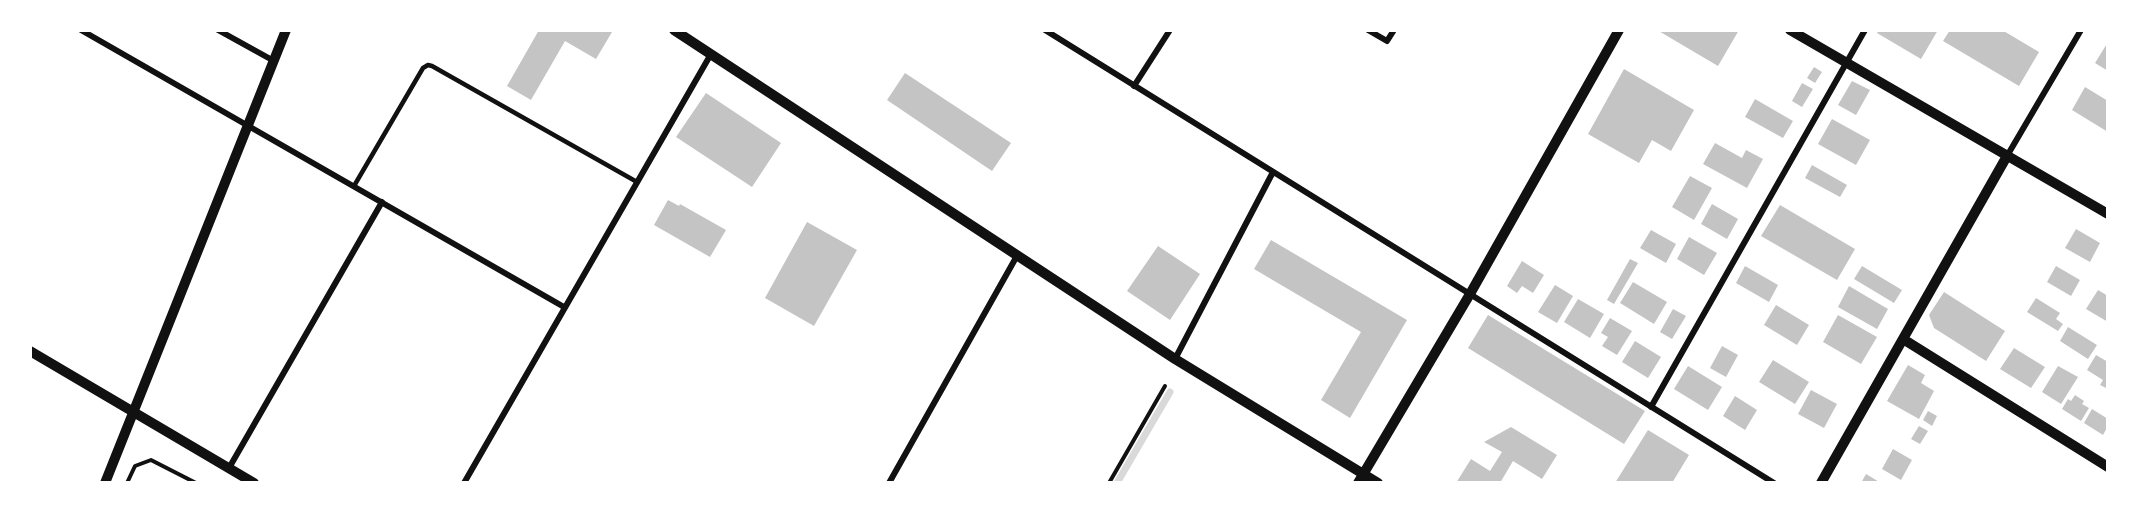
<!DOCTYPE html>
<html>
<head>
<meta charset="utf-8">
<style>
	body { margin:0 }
	#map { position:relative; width:2138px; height:513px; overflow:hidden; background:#fff; font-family:Cabin,sans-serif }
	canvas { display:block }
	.frame { position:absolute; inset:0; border:32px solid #fff; pointer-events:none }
</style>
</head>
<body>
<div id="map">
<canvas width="2138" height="513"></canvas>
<div class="frame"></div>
</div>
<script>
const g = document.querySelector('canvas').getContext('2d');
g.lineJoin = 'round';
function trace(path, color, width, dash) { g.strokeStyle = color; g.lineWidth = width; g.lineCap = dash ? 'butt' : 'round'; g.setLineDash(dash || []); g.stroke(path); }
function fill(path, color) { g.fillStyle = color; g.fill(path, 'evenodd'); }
trace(new Path2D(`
	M1117 483 1170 392`), '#d9d9d9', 7);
fill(new Path2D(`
	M539 30H607L612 32 596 59 565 41 531 100 507 86Z
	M1657 30H1739L1718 66Z
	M1879 30H1938L1921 59 1877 33Z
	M1950 30H2002L2039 52 2019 86 1943 41Z
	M2108 42V71L2095 63Z
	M1814 67 1822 72 1815 83 1807 78Z
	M1624 69 1694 110 1671 151 1652 140 1639 163 1588 134Z
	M905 73 1011 143 992 171 887 100Z
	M1852 81 1870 90 1856 115 1838 105Z
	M1802 83 1813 89 1802 107 1792 101Z
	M2085 87 2108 101V132L2072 110Z
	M706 93 781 143 752 187 676 137Z
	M1755 99 1793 121 1783 138 1745 117Z
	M1832 119 1870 140 1856 165 1818 144Z
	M1715 143 1742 158 1746 150 1763 159 1747 188 1703 164Z
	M1812 165 1847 185 1840 197 1805 178Z
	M1690 176 1712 188 1694 220 1672 207Z
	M668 200 679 206 680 204 726 230 710 257 654 225Z
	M1712 204 1738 219 1727 239 1701 224Z
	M1780 205 1855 249 1837 280 1761 236Z
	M807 222 857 250 814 326 765 298Z
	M2076 229 2100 243 2090 262 2065 248Z
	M1651 230 1676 244 1666 263 1640 248Z
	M1689 237 1717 253 1704 275 1677 259Z
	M1271 240 1407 320 1350 418 1321 400 1361 332 1254 269Z
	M1158 246 1200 274 1170 320 1127 291Z
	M1630 259 1638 263 1614 304 1607 300Z
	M1522 261 1544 275 1533 293 1522 286 1517 293 1507 286Z
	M1745 266 1778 285 1769 302 1736 283Z
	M1862 266 1902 290 1894 303 1854 279Z
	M2056 266 2080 280 2071 296 2047 282Z
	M1633 282 1667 302 1654 324 1620 303Z
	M1555 285 1573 296 1557 323 1538 312Z
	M1849 286 1888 309 1877 329 1838 307Z
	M2098 290 2108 296V322L2086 309Z
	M1944 292 2005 331 1986 361 1934 328 1929 315Z
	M2036 298 2060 313 2056 319 2063 324 2058 331 2027 312Z
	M1578 299 1604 314 1590 338 1564 322Z
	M1776 305 1809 325 1797 345 1764 325Z
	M1673 309 1686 316 1672 339 1660 332Z
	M1488 315 1645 411 1624 444 1468 348Z
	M1838 315 1877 337 1861 364 1823 342Z
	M1610 318 1632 331 1617 355 1602 346 1608 337 1601 333Z
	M2068 327 2097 345 2088 359 2060 341Z
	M1635 341 1661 357 1648 378 1622 362Z
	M1722 346 1738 355 1726 377 1710 368Z
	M2014 348 2045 367 2031 388 2000 369Z
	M2096 355 2108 362V389L2100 385 2103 380 2087 370Z
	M1773 360 1809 382 1795 404 1759 382Z
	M1908 365 1925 375 1921 383 1934 391 1919 419 1887 401Z
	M1688 366 1722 387 1708 410 1674 389Z
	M2058 366 2078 377 2061 404 2042 392Z
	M1811 390 1837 404 1824 428 1798 414Z
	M2075 395 2084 401 2082 404 2089 408 2081 421 2062 409 2068 399 2071 401Z
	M1735 396 1757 410 1745 430 1723 416Z
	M2092 409 2108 419V426L2103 435 2084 423Z
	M1928 411 1937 416 1932 426 1923 420Z
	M1919 426 1928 431 1920 444 1911 439Z
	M1511 427 1557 455 1542 479 1513 461 1500 483H1456L1471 459 1490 471 1502 452 1484 442Z
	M1648 430 1689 455 1672 483H1615Z
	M1893 449 1912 460 1901 480 1882 469Z
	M1866 474 1881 483H1861Z`), '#c4c4c4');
trace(new Path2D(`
	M127 483 135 466 151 460 196 483
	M1109 483 1165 386`), '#111', 4);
trace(new Path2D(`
	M354 186 423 68 428 65 432 66 637 182`), '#111', 4.5);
trace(new Path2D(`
	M81 30 564 307
	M218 30 274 61
	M1045 30 1774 483
	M1368 30 1387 41 1394 30
	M1134 86 1170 30
	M2007 156 2081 30
	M1175 359 1273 172
	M1651 407 1865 30
	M229 468 382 202
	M464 483 711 54
	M889 483 1018 254`), '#111', 6);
trace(new Path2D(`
	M674 30 1175 359 1378 483
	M1790 30 2108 214
	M1903 339 2108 467
	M30 351 254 483
	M105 483 286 30
	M1358 483 1470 294 1619 30
	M1821 483 2007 156`), '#111', 10);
</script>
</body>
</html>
